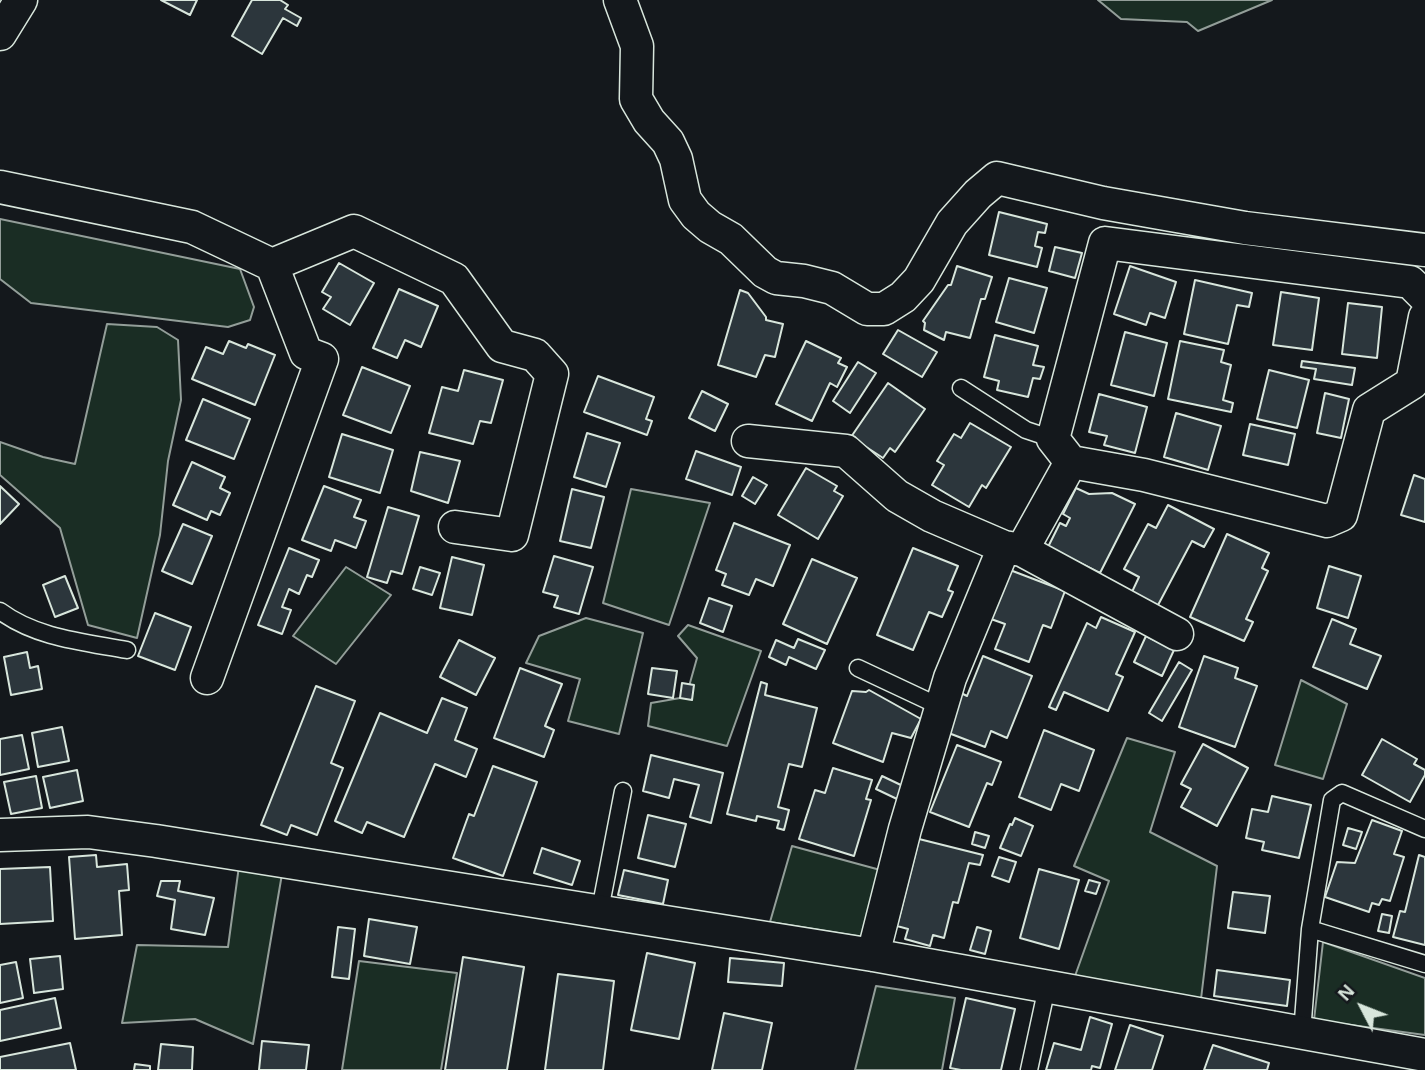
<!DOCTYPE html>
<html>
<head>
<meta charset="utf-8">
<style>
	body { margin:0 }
	#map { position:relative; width:1425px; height:1070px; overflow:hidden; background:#14181c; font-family:Helvetica,sans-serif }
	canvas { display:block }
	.north { position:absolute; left:1327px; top:972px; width:70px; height:70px; -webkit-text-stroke:5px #14181c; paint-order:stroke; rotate:312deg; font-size:19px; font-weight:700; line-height:28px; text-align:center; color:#d8e6dc }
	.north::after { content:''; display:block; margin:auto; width:24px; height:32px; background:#d8e6dc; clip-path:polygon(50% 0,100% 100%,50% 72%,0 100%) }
</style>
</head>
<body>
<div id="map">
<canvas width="1425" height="1070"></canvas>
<div class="north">N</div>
</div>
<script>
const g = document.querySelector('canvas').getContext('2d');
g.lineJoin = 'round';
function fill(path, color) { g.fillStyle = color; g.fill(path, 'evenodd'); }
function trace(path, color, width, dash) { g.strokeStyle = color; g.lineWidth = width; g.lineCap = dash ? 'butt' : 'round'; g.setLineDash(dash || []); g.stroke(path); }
const green = new Path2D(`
	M1098 0H1272L1198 31 1187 22 1121 19Z
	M0 219 240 269 254 307 250 320 228 327 31 303 0 279Z
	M107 324 157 327 178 340 181 400 168 461 160 535 137 638 88 625 60 528 0 475V442L43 457 75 464Z
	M631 489 710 503 669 625 603 603Z
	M346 567 391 595 336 664 293 636Z
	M586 618 643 633 619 734 568 721 580 679 526 663 539 636Z
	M688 625 761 651 727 746 648 726 651 703 686 697 697 658 678 636Z
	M1301 680 1347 704 1323 779 1275 765Z
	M1127 738 1175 752 1150 832 1217 866 1201 999 1075 976 1109 881 1074 866Z
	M792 846 884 871 863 937 770 922Z
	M239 866 282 874 253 1044 195 1019 122 1023 137 945 228 947Z
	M1323 942 1425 978V1035L1314 1020Z
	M359 961 457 973 441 1070H342Z
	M876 986 955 998 942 1070H855Z`);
fill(green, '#1a2d24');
trace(green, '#939e99', 2);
const building = new Path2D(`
	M161 0H197L190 15Z
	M252 0H280L288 5 285 9 301 18 297 26 283 18 262 54 232 36Z
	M999 212 1047 224 1045 233 1038 232 1035 246 1042 248 1037 267 989 255Z
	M1055 247 1082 253 1075 278 1049 271Z
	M339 263 374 283 350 325 323 309 331 297 322 292Z
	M957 266 992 277 985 299H981L970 338 946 332 944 340 924 330 925 323 923 321 948 285H951Z
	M1130 266 1176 282 1165 318 1150 313 1146 325 1114 314Z
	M1009 278 1047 288 1034 333 996 322Z
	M1195 280 1252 293 1249 307 1237 305 1228 344 1184 334Z
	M399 289 438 306 421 347 405 340 397 358 373 348Z
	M740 290 748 293 766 317V320L783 324 775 357 765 355 756 377 718 365Z
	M1281 292 1319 298 1312 350 1273 345Z
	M1348 303 1382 307 1377 358 1342 354Z
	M898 330 937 352 922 377 883 354Z
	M1125 332 1167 343 1154 396 1111 385Z
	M995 335 1038 346 1033 365 1044 367 1040 379 1033 378 1028 397 997 390 999 381 984 377Z
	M229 341 246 348 248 344 275 355 255 405 192 379 206 347 223 354Z
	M806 341 841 358 838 363 847 367 837 387 830 383 812 421 776 404Z
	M1180 341 1224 350 1221 362 1231 365 1223 400 1233 403 1231 412 1168 399Z
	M1302 361 1355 368 1352 385 1314 379 1316 369 1301 367Z
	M858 362 876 373 850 413 833 401Z
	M362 367 410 386 391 433 343 415Z
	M464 370 503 380 491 423 480 421 473 444 429 433 442 387 458 391Z
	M1269 370 1309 380 1297 428 1257 419Z
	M598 376 654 397 646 419 652 421 647 435 584 412Z
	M888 383 925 409 895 452 890 448 883 458 851 437Z
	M702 391 728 404 715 431 689 418Z
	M1325 393 1349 399 1341 438 1317 433Z
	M1099 394 1147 407 1135 453 1104 445 1107 436 1089 432Z
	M203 399 250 419 234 459 186 440Z
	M1176 413 1221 426 1208 470 1164 457Z
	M970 423 1011 447 986 488 982 485 969 507 932 485 944 465 937 461 954 434 961 438Z
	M1250 424 1295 434 1288 465 1243 455Z
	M587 433 620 443 606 487 574 477Z
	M342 434 393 450 380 493 329 477Z
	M696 451 741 467 732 495 686 479Z
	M420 452 460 461 448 503 411 491Z
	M192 462 225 477 220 488 230 493 220 515 211 511 207 520 173 505Z
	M806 468 837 486 834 491 843 496 818 539 778 515Z
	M1414 475 1425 479V522L1401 515Z
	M753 477 767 485 755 504 742 496Z
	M0 486 19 504 0 524Z
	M324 486 361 500 354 517 366 521 356 548 335 540 331 551 302 540Z
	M1076 488 1089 494 1112 493 1135 504 1100 573 1048 547 1060 523 1066 526 1070 518 1063 514Z
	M572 489 604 497 591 548 560 541Z
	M1168 505 1214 529 1204 547 1192 541 1157 607 1131 594 1139 577 1124 569 1148 524 1156 528Z
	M388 507 419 516 402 574 391 571 387 583 367 577Z
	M734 523 790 545 773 586 756 579 749 595 722 585 726 574 716 570Z
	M183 524 212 536 192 584 162 571Z
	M1227 534 1269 553 1262 568 1268 571 1246 619 1253 622 1244 641 1190 617Z
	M289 548 319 560 312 577 307 575 299 594 289 589 282 607 291 610 282 634 258 625Z
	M913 548 958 566 948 590 953 592 942 617 929 612 913 650 877 635Z
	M554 556 593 567 579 614 554 607 558 596 543 592Z
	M452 557 484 565 472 615 440 608Z
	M812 559 857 578 827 644 783 624Z
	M1329 566 1361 576 1348 618 1317 608Z
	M420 567 440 573 432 595 413 589Z
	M1010 570 1065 591 1051 628 1043 625 1029 662 995 649 1005 624 991 619Z
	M65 576 78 608 55 617 43 585Z
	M709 598 732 606 723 632 700 623Z
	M155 613 191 627 175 670 138 656Z
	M1101 617 1135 632 1116 674 1123 677 1108 711 1064 692 1056 710 1049 707 1087 623 1096 628Z
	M1332 619 1356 629 1350 644 1381 656 1367 689 1313 667Z
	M1146 636 1174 650 1162 676 1134 662Z
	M798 639 825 650 816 669 789 657 786 665 769 657 776 640 794 648Z
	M459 640 495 658 476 695 440 677Z
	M27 652 30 668 38 666 42 689 11 695 4 657Z
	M983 656 1032 676 1007 738 991 731 985 747 946 732 961 693 967 696Z
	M1204 656 1238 668 1235 678 1257 686 1235 747 1179 727Z
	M1179 662 1192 670 1162 721 1149 713Z
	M520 668 562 684 545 726 554 730 544 757 494 738Z
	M652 668 677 671 673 698 648 694Z
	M761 682 767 684 765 695 817 708 802 767 789 764 778 807 789 810 784 830 777 828 779 821 757 816 756 821 727 814Z
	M682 683 694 685 692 700 680 698Z
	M316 686 355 701 331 763 343 768 317 835 291 825 287 835 261 825Z
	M869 690 921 719 911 738 892 733 883 762 833 743 852 691 866 692Z
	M442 698 467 708 455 740 477 749 466 777 435 764 404 837 367 822 362 833 335 821 380 713 427 733Z
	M62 727 69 761 38 767 32 733Z
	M1044 730 1094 750 1079 791 1061 784 1051 810 1019 797Z
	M22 735 29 769 0 775V739Z
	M1382 739 1417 759 1414 764 1425 770V775L1410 802 1362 775Z
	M1203 744 1248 768 1217 826 1181 807 1191 789 1181 784Z
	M957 745 1001 762 992 785 987 783 969 827 930 812Z
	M651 755 723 773 711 823 690 817 699 785 674 779 669 798 643 791Z
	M493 766 537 782 503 876 453 858 469 814 474 816Z
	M833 768 872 780 866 799 871 800 854 856 799 839 815 790 825 793Z
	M77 770 83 801 50 808 43 777Z
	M36 776 42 808 11 814 4 782Z
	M882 776 903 786 897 799 876 789Z
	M1272 796 1311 805 1299 858 1262 850 1264 842 1246 838 1252 809 1268 812Z
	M648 815 686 824 675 867 638 858Z
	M1015 818 1033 826 1021 856 1000 848 1010 824 1012 825Z
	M1372 820 1402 831 1394 854 1404 857 1390 901 1382 899 1379 905 1372 903 1369 912 1325 897 1337 862 1355 863Z
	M1348 828 1362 832 1356 849 1343 845Z
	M975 832 989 836 985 848 972 844Z
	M919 839 983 855 980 865 969 863 958 903 953 902 944 938 933 935 930 946 905 939 908 929 897 926Z
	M542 848 580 861 572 885 534 873Z
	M96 855 97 867 127 864 129 890 119 891 122 935 75 939 69 857Z
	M1419 855 1425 857V945L1393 937 1400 911 1405 912Z
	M999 857 1016 862 1009 882 992 876Z
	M50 867 53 921 0 924V869Z
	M1039 869 1079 880 1059 949 1020 938Z
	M624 870 668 880 663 904 618 895Z
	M1089 880 1100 883 1096 894 1085 891Z
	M161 881H180L178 891 214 898 205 935 171 929 175 900 157 896Z
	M1233 892 1270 896 1265 933 1228 928Z
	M1382 914 1392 916 1389 933 1378 931Z
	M369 919 417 927 410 964 364 956Z
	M338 927 355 929 349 979 332 977Z
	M977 927 991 931 985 954 970 950Z
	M647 953 695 963 679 1039 631 1030Z
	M60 956 63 989 34 993 30 959Z
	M463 957 524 967 507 1070H445Z
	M730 958 784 963 782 986 728 982Z
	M16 962 23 998 0 1003V965Z
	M1217 970 1290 980 1287 1006 1214 996Z
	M558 974 614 981 603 1070H545Z
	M55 998 61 1028 0 1041V1010Z
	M966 998 1015 1009 1001 1070H961L950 1068Z
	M724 1013 772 1023 762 1070H712Z
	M1090 1017 1112 1024 1100 1068 1092 1066 1091 1070H1046L1054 1043 1081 1050Z
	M1130 1025 1163 1036 1152 1070H1115Z
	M262 1041 309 1045 306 1070H259Z
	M70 1043 76 1070H0V1057Z
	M161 1044 193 1047 192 1070H158Z
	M1213 1045 1269 1063 1267 1070H1204Z
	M135 1064 150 1066V1070H134Z`);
fill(building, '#2c363c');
trace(building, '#d8e6dc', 2);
const service = new Path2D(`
	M961 388 1026 430 1053 439
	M0 611C36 638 84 642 127 650
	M858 668 941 707
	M600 910 623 791
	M1310 929 1332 800 1342 793 1425 829
	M1302 1033 1310 929 1425 964
	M1029 1070 1047 987`);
const minor = new Path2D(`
	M620 0 637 46 636 99 649 121 668 142 676 159 685 200 696 215 710 227 731 239 765 272 776 278 804 281 832 288 867 309H884L903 297 919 280 952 223 978 194 997 178 1103 203 1245 228 1425 250
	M0 34 21 0
	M0 187 192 227 272 265 306 353 322 359 207 678
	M272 265 354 231 454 279 502 346 535 355 552 374 512 535 455 527
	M748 441 846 451 897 496 932 516 1004 547
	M1071 462 1144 475 1327 521 1341 515 1369 410 1412 383 1425 317
	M1022 550 1177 634
	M0 835 88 832 156 841 873 955 1425 1055
	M873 955 905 829 950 678 1004 547 1022 550 1071 462 1053 439 1105 243 1410 282 1425 297`);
trace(service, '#d8e6dc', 19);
trace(minor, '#d8e6dc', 35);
trace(service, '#14181c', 16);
trace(minor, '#14181c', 32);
</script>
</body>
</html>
